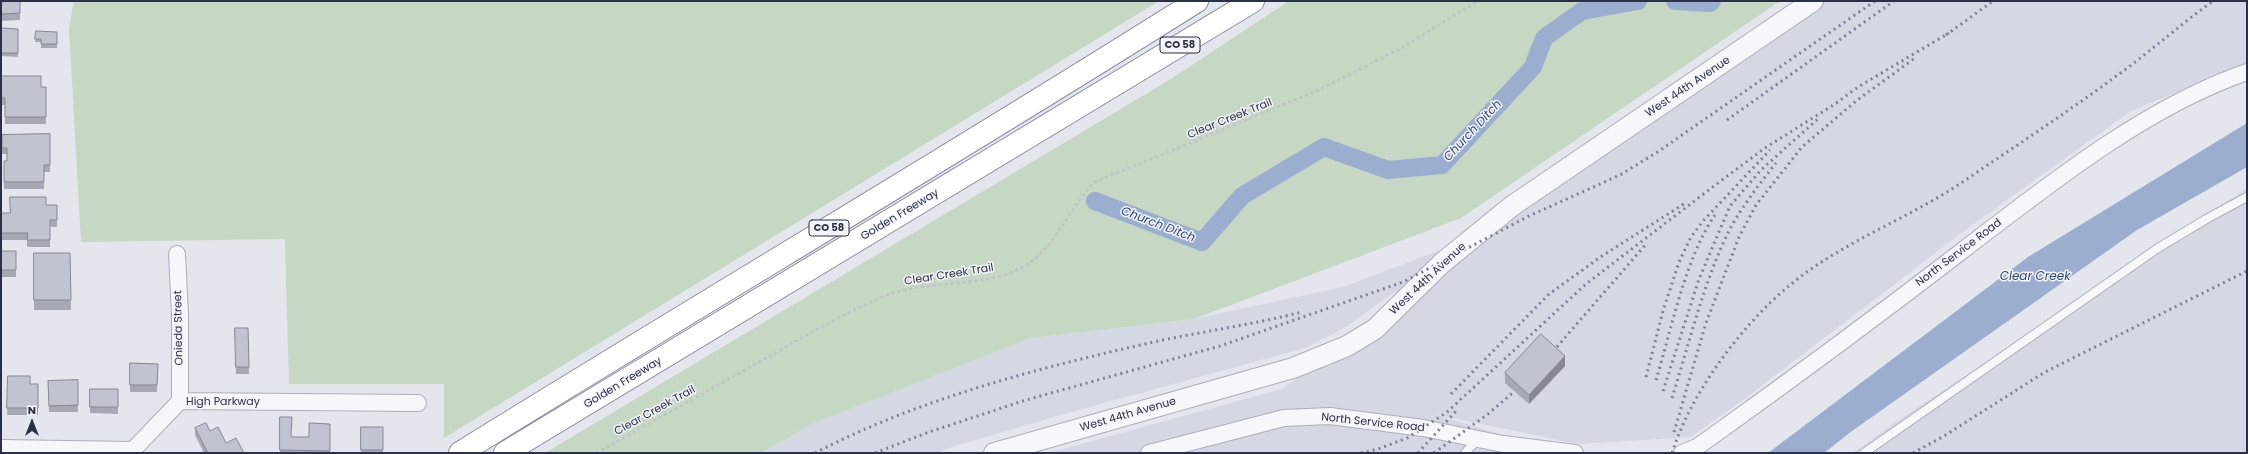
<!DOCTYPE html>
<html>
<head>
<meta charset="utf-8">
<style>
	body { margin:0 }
	#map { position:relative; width:2248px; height:454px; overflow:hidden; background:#e3e6ec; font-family:Poppins,sans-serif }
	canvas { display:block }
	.frame { position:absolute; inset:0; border:2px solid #293047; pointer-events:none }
	.north { position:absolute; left:12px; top:402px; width:40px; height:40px; -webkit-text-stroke:3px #f3f5f9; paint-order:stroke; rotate:0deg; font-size:11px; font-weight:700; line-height:16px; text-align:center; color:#293047 }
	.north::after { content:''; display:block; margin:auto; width:14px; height:18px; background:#293047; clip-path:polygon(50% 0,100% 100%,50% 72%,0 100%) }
</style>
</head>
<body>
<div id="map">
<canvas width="2248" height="454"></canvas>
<div class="frame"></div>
<div class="north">N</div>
</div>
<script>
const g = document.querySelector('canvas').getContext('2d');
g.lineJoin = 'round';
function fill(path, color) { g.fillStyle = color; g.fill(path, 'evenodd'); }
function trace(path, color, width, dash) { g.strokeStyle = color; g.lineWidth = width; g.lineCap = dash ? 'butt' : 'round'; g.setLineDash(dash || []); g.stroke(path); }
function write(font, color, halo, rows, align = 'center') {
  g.font = font + ' Poppins,sans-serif'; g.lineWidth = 3; g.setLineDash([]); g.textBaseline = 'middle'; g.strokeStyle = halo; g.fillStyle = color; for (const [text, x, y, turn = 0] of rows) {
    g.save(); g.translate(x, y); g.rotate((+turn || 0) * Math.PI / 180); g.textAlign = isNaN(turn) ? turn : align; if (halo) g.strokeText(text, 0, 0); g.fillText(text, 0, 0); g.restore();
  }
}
fill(new Path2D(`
	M1820 1H2247V63L2131 111 1964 231 1747 397 1691 437 1578 444 1433 414 1563 453H1048L1282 389 1440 277 1393 293 1346 327 1305 348 1075 411 955 446 938 453H761L812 424 1031 338 1194 319 1343 287 1483 234Z
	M2247 188V453H1853L1893 424Z`), '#d4d8e2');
fill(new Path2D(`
	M74 1H1159L444 438V384H289L285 239 81 242 69 28Z
	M1289 1H1780L1461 218 1194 319 1031 338 812 424 761 453H545L1171 79Z`), '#c6d7c3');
fill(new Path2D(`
	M2247 123V167L2137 230 1852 431 1824 453H1768L2028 257Z`), '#9baed0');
trace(new Path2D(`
	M1675 1 1710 3 1712 1
	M1095 201 1202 242 1242 196 1324 147 1388 170 1442 165 1533 67 1544 38 1582 11 1638 1`), '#9baed0', 18);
const service = new Path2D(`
	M1465 453 1478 439
	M1864 453 2158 248 2208 218 2247 197`);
const minor = new Path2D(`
	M177 254 180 315V401
	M1 448 133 450 180 401 418 403
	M1149 453 1284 418 1330 416 1423 428 1503 444 1575 453
	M1682 453 1697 447 1714 435C1798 375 1880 314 1962 251 2047 186 2145 107 2247 72`);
const tertiary = new Path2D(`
	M994 453 1293 368 1347 346 1375 329 1442 263 1512 206 1813 1`);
const motorway = new Path2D(`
	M460 453C705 301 953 155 1197 1
	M505 453 1253 1`);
trace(service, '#abafba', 10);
trace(minor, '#abafba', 18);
trace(tertiary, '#abafba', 22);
trace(motorway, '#8990a5', 24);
trace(new Path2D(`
	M596 453C654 421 712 388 770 356 809 334 847 311 888 295 932 278 985 290 1026 265 1056 247 1070 206 1095 182L1321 89 1398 50 1478 1`), '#c1c3cb', 2.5, [3, 3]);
trace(service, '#f6f7fa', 8);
trace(minor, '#f6f7fa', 16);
trace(tertiary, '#f6f7fa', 20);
trace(motorway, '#fff', 22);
trace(new Path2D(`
	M1946 35 1993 1
	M1727 120 1894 1
	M1549 356 1647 243
	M1646 377 1663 311 1679 262 1691 237 1704 220 1770 150
	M1656 380C1671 331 1686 256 1715 215
	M1663 391 1699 279 1730 206 1761 170 1819 118
	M1451 394 1549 294 1602 256 1687 202
	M1672 398C1690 341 1704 279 1732 225 1745 203 1760 183 1776 163
	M1674 432 1706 323 1739 237 1756 205 1802 147 1856 101 1915 58
	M815 453C915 401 1027 371 1136 346 1191 333 1247 326 1302 312
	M875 453 929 432 1026 400 1220 346 1403 282 1529 216 1620 175 1659 151 1875 1
	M1361 453 1378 449 1407 438 1446 413 1586 284 1714 186 1765 148 1835 104 1858 87 1949 33
	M1418 453 1457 410
	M1434 453 1488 414 1523 384
	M1672 453C1693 386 1755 306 1814 267 1861 235 1915 214 1961 183 2014 147 2068 112 2119 74 2151 51 2181 24 2213 1
	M1913 453 1944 436 2045 372 2247 271`), '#7b8298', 3, [2, 4]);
fill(new Path2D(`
	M1 1H20V20L1 21Z
	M1 28 18 29V57L1 56Z
	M36 31 57 32V48H41V42H35Z
	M1 76 41 87H46V124H5V105H1Z
	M50 134V172H44V189H4V161H7V154H2V135Z
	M46 205H57V227H50V247H27V240H1V213H10Z
	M1 251H16V277H1Z
	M34 253H70L71 310H34Z
	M235 328H248L249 374H236Z
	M130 363 158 364 157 392H130Z
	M1565 366 1529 404 1505 383V373Z
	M8 376 30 384H38V415H7Z
	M78 380V412H49L48 381Z
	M90 389H118V414L90 413Z
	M280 417 291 437H309L330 424V453H280Z
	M361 427H383V453H361Z
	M195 428 210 431 226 443 244 453H204L195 435Z`), '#a4a9b3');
fill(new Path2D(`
	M1565 356V366L1529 404V395Z`), '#868992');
const building = new Path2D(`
	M1 1H20V13L1 14Z
	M1 28 18 29V53H1Z
	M36 31 57 32V44H41V39H35Z
	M1 76H41V87H46V117H5V98H1Z
	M50 134V165H44V182H4V161H7V148H2V135Z
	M10 197H46V205H57V220H50V240H27L28 233H1V213H10Z
	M1 251H16V270H1Z
	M34 253H70L71 300H34Z
	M235 328H248L249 367H236Z
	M1541 334 1565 356 1529 395 1505 373Z
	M130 363 158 364 157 385H130Z
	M8 376H30V384H38V408H7Z
	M78 380V405L49 406 48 381Z
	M90 389H118V407H90Z
	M280 417H292L291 437H309V423L330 424V451L280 450Z
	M206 423 210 431 218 427 226 443 236 438 244 453H208L195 428Z
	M361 427H383V450H361Z`);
fill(building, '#bfc4d0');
trace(building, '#868992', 1);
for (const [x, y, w] of [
	[1180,45,40],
	[829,228,40]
]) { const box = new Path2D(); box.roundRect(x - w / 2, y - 8, w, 16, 3); g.fillStyle = '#f3f5f9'; g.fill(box); trace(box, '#293047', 1); }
write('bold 10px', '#293047', null, [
	["CO 58",1180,45],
	["CO 58",829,228]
]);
write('11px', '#293047', '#f3f5f9', [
	["West 44th Avenue",1688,87,-34],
	["Clear Creek Trail",1230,119,-22],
	["Golden Freeway",900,215,-31],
	["North Service Road",1959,253,-37],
	["Clear Creek Trail",949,275,-9],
	["West 44th Avenue",1428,279,-43],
	["Onieda Street",179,328,-91],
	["Golden Freeway",623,383,-31],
	["High Parkway",223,402],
	["Clear Creek Trail",655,411,-29],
	["West 44th Avenue",1128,415,-16],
	["North Service Road",1373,423,6]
]);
write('italic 12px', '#2e497f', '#f3f5f9', [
	["Church Ditch",1473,131,-47],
	["Church Ditch",1158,225,21],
	["Clear Creek",2035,277]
]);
</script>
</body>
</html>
